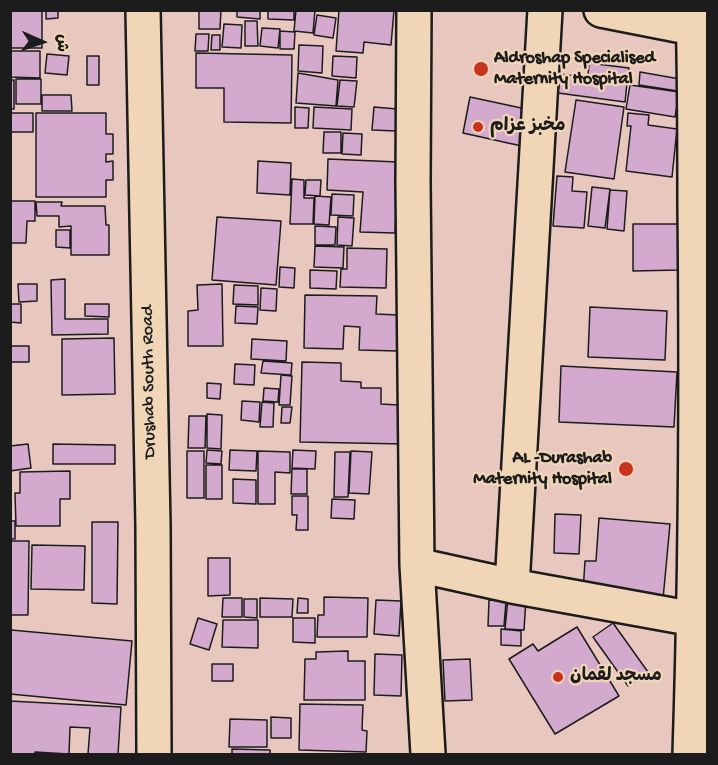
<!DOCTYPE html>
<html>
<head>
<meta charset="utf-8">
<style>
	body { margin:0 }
	#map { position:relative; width:718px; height:765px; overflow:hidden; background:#e8c8be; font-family:"Gochi Hand","Playpen Sans Arabic",sans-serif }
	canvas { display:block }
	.frame { position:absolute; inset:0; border:12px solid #1c1c1c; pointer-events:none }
	.north { position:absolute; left:12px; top:12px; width:60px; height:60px; -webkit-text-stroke:4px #f0d6b7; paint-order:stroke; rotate:93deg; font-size:16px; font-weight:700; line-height:24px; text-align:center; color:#1c1c1c }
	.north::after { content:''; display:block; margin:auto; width:21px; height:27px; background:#1c1c1c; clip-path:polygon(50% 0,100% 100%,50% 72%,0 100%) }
</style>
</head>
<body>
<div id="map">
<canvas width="718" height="765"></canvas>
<div class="frame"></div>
<div class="north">ش</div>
</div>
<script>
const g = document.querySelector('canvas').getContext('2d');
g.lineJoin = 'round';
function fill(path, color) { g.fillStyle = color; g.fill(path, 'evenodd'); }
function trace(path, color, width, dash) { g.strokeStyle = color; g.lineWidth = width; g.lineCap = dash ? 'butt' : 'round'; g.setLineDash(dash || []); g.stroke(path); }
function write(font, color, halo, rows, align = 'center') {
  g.font = font + ' "Gochi Hand","Playpen Sans Arabic",sans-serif'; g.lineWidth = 4.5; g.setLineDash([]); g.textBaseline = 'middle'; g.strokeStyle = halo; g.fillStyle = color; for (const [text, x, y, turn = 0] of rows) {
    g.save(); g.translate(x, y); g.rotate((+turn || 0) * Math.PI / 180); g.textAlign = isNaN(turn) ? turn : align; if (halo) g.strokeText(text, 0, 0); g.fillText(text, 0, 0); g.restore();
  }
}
const building = new Path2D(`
	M10 10H42V48H10Z
	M46 10H58V18L46 19Z
	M199 10H221L220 29H199Z
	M237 10H260V19L237 17Z
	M268 10H294V20L268 19Z
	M296 10H315L313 33 294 31Z
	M339 10H394L391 45 364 42 363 53 336 51Z
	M317 15 336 18 333 38 314 35Z
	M245 21H257L258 46H245Z
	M224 24 242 25 241 48 222 47Z
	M262 28 280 29 278 48 260 46Z
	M280 31 295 32 294 49H280Z
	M196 34H209L208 51H195Z
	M212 35H220V50H211Z
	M299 45 323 46 322 73 298 71Z
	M10 51H40V78L10 77Z
	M196 53 292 55 291 123 224 122V88H196Z
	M47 54 69 56 67 75 45 73Z
	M87 56H99V85H87Z
	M333 56 357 57 356 78 332 76Z
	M589 63 629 68 627 82 588 76Z
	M640 72 680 79 678 91 639 85Z
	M298 73 338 80 336 106 296 103Z
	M560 74 627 83 625 102 558 93Z
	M16 79H41V104H16Z
	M10 80H14V109H10Z
	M340 80 357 81 354 107 337 106Z
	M630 85 679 92 675 117 626 109Z
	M42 95H71L72 111H42Z
	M470 97 526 109V147L463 133Z
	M576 100 624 107 614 179 565 172Z
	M295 107 309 108 308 128H295Z
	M314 107 352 109 351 130 313 128Z
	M374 107 397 109 396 131 372 130Z
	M10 113H33V132H10Z
	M36 113H106V134H113V154H106V162L113 161V180H106V197H36Z
	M628 113 649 115 648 125 677 129 672 177 626 171 631 126H627Z
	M324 132H341V153H323Z
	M343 133 362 134 361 155 342 154Z
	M328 159 398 162 395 233 360 232 363 192 327 190Z
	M258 161 291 163 290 195 257 193Z
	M557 176 573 177 572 191 587 192 584 228 553 226Z
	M292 179 304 180V198H314L313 224H290Z
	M306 180H321L320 196 305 195Z
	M592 187 610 189 605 228 588 226Z
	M610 190 627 191 624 231 607 229Z
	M332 194 354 195 353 216 331 215Z
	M315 196 331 197 329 225 314 224Z
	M10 201H35V221H27L26 243H10Z
	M36 202H62L61 206H105L106 225H109V255H71V226L59 227V216H37Z
	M217 217 281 221 276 285 212 280Z
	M338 217 354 218 352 246 337 245Z
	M633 224H680V270L633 271Z
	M315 226 336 227 335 245H315Z
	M56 230H70V248L56 247Z
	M315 246 344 247 343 268 314 267Z
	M347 248 387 249 386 288 340 287 341 269H347Z
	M280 267 295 268 294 288 279 287Z
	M310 270 337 271 336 289 310 288Z
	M65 279V319H108V334L52 335 51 280Z
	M18 284H37V301L19 302Z
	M222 284 223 346H188V311L198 310 197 285Z
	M234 285 258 286V305L233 304Z
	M261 288 277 289 276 311 260 310Z
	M305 295 377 296 376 314 398 315V351L359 350 360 327 344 326 343 349 304 348Z
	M10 304H21V323L10 322Z
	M85 304H109V317L85 316Z
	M236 306 258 307 257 324 235 323Z
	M590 307 667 311 665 360 588 357Z
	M114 338 115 394 62 395V339Z
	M252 339 287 341 286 361 251 359Z
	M10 346H29V362H10Z
	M263 361 292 363 291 375 261 373Z
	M302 362 341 363V381L361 382V388H381V404L398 405V421L405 422V444L300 442Z
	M235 364 255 365 254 385 234 384Z
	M561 366 677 372 674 427 559 422Z
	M281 375 292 376 290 405H279Z
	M207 383 221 384 220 399 207 398Z
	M264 388 279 389 278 402 263 401Z
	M242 401 260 402 259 422 241 420Z
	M262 402 274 403 273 427H260Z
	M282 407H292L290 423H281Z
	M207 414 222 415 221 449 207 448Z
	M189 416H206L205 448H188Z
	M28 444 31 468 10 471V446Z
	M53 444 115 445V464H53Z
	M207 450 222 451 221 464 206 463Z
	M230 450 257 451 256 471 229 470Z
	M293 450 316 451 315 469 292 468Z
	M187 451H204V498H187Z
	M258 451 290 452V473L275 472V504H258Z
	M351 451 372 452 369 494 349 493Z
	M335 452H350L348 497H334Z
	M206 465H222V499H206Z
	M292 469H307V494H291Z
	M70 471V499H60V526H16L15 493H20V472Z
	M233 479 256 480V504L233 503Z
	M292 496H308V530H296L297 515H292Z
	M332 499 355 500 354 519 331 518Z
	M555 514 581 515 579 554 554 553Z
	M599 518 670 524 663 599 583 592 585 561H596Z
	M10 521H15V539H10Z
	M92 522H118L117 604 92 603Z
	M10 541H29L28 615H10Z
	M32 545 85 546 84 590 31 589Z
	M208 558H230V595L208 596Z
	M324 597 368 598 367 637H317L318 615H324Z
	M223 598H242V617H222Z
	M260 598 293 599 292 617H260Z
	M298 598 308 599V613H297Z
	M508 598 526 599 524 630 505 629Z
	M244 599H257V618L244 617Z
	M376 600 401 601 399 636 374 634Z
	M489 600 506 601 504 626H488Z
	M198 618 217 624 209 650 190 644Z
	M293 618H315V643L293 642Z
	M223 620H258V648L222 647Z
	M613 623 648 672 628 686 593 637Z
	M577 627 619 696 555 734 509 659 533 644 538 651Z
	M501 629 521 631V646L501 645Z
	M11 630 132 641 126 705 10 694Z
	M348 651V661H365V700H304L305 659H316V652Z
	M375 654 402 655 401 696 374 695Z
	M470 659 472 700 445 701 443 660Z
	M212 664H233V681H212Z
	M10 701 121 707 118 754H88L90 728 70 727 69 754 35 752V754H10Z
	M300 704 363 705 362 730 367 731 366 752 299 750Z
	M271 717 291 718V738H271Z
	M230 719 267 720V747H229Z
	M232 749 270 750V754H232Z`);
fill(building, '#d4a9ce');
trace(building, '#1c1c1c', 1.5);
const minor = new Path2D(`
	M143 10 153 526 154 754
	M414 10 413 182 417 565 428 754
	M601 10 708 31
	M417 565 512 586 694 619
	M512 586 545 10
	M690 754C696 571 697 389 695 206 695 140 695 76 693 10`);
trace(minor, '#1c1c1c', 38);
trace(minor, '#f0d6b7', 33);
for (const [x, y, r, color] of [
	[481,69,8,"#c8321e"],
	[478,127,6,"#c8321e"],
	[626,469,8,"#c8321e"],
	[558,677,6,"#c8321e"]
]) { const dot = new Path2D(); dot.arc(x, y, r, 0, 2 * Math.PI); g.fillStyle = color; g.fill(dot); trace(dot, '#f0d6b7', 2); }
write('bold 18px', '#1c1c1c', '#f0d6b7', [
	["Aldroshap Specialised",494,59],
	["Maternity Hospital",494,80],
	["مخبز عزام",490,127],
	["AL -Durashab",612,459,"right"],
	["Maternity Hospital",612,480,"right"],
	["مسجد لقمان",570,677]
], 'left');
write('18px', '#1c1c1c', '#f0d6b7', [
	["Drushab South Road",150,382,-91]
]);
</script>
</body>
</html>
